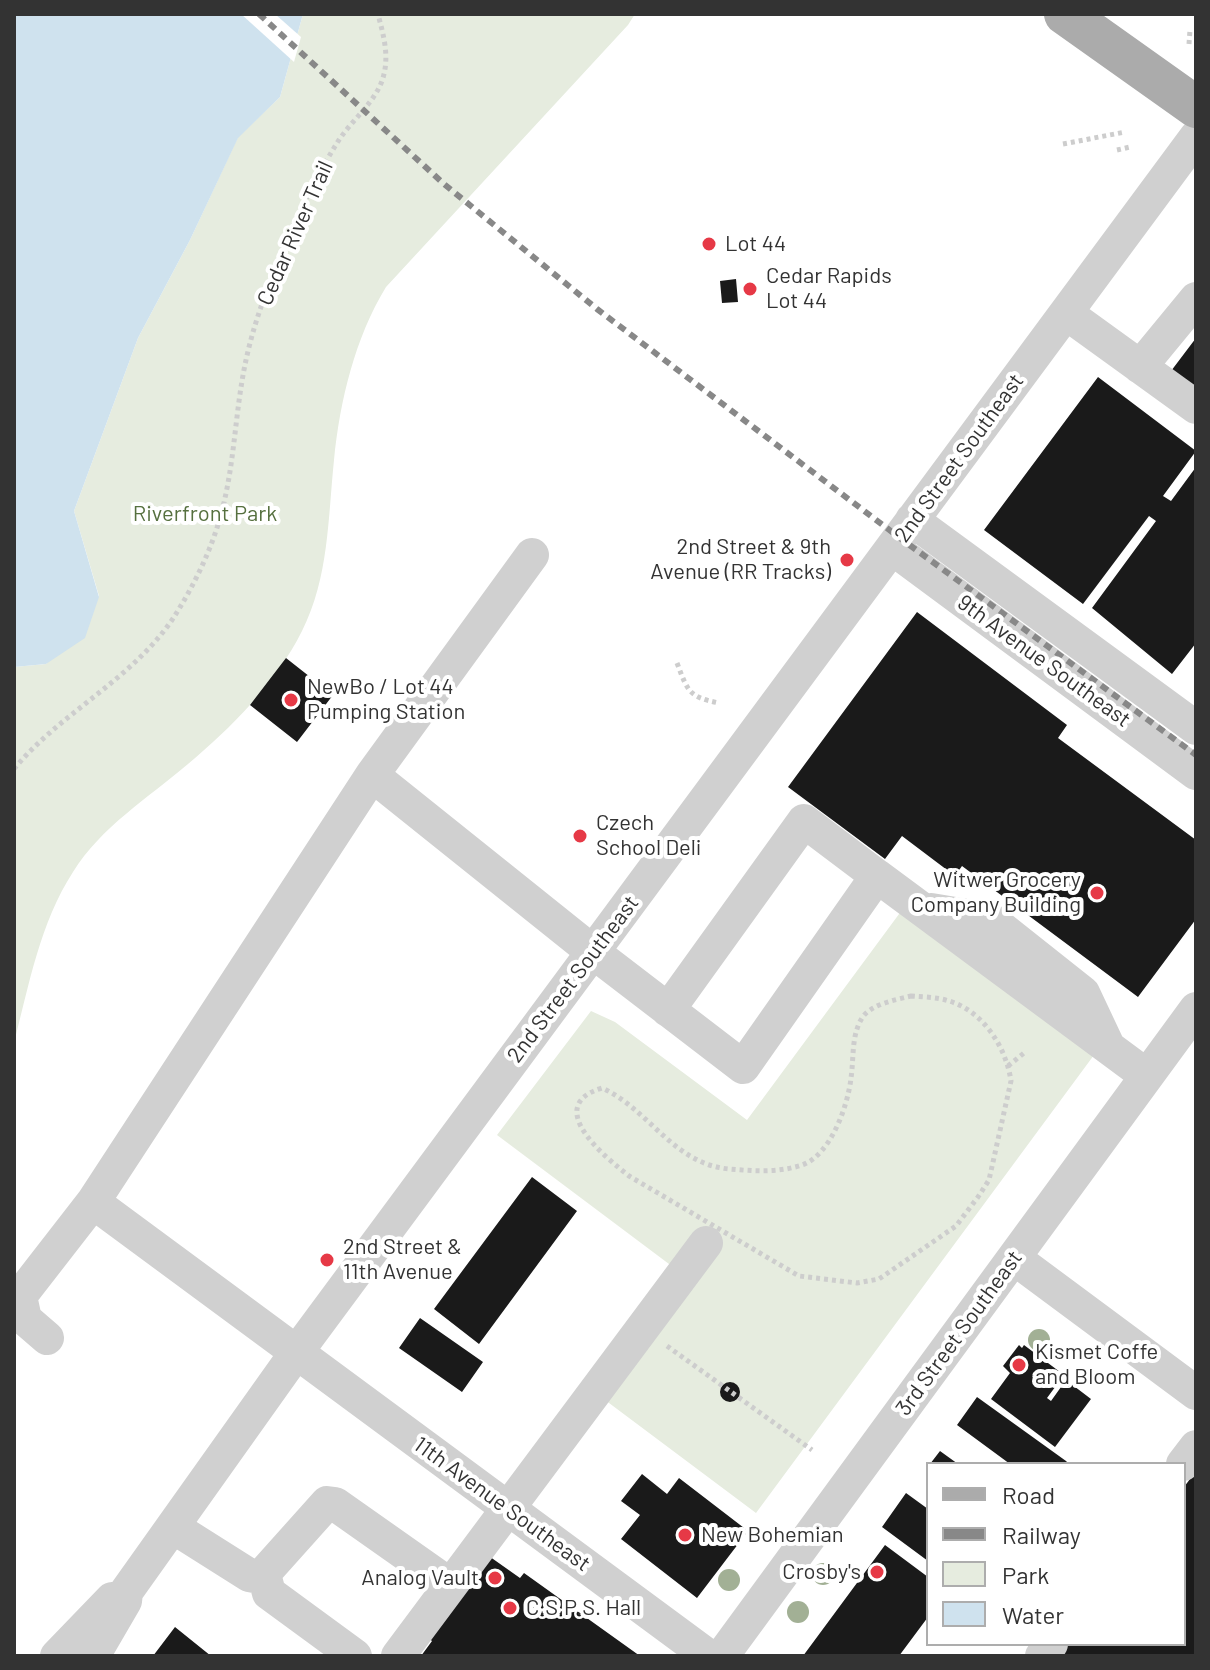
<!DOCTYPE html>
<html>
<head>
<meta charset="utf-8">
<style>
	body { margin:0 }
	#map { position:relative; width:1210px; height:1670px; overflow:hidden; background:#fff; font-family:Barlow,sans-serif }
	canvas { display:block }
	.frame { position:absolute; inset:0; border:16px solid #333; pointer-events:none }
	.legend { position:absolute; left:926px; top:1462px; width:260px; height:184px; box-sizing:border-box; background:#fff; border:2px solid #adadad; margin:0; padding:10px 14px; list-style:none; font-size:24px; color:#333 }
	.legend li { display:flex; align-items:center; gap:16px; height:40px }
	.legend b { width:40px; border:2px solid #adadad }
</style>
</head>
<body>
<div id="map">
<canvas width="1210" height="1670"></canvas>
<div class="frame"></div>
<ul class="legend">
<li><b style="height:10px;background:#ababab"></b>Road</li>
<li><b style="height:10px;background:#888"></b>Railway</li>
<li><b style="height:22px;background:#e6ecdf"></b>Park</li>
<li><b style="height:22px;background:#cfe2ee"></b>Water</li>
</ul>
</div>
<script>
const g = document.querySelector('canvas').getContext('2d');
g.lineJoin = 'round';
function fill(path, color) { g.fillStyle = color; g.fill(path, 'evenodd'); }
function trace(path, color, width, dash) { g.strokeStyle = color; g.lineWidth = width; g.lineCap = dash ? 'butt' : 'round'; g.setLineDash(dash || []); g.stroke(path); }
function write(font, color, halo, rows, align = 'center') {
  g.font = font + ' Barlow,sans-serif'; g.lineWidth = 8; g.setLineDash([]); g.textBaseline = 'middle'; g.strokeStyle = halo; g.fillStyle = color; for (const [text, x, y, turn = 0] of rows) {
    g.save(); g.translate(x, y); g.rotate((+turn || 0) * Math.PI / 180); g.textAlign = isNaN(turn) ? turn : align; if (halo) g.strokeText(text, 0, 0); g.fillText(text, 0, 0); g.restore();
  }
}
fill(new Path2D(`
	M303 14H635L628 25 386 287C355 338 340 400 334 460 328 518 329 578 302 631 276 683 231 728 188 764 148 798 101 827 73 872 40 923 29 985 14 1043V667L46 664 99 596 74 511 138 338 190 240 238 137 280 97Z
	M902 910 1094 1055 756 1513 601 1397 689 1279 497 1135 591 1011 615 1022 747 1120Z`), '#e6ecdf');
fill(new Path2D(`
	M14 14H303L280 97 238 138 190 240 138 338 74 511 99 597 85 638 46 664 14 667Z`), '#cfe2ee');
fill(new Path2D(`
	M241 14H275L301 37 294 62Z`), '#fff');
fill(new Path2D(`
	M736 279 738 302 722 303 720 281Z
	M1196 338V396L1168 375Z
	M1098 377 1196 451 1163 496 1171 501 1196 467V643L1172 674 1092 608 1156 521 1149 516 1083 604 984 530Z
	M917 612 1067 725 1058 738 1196 840V919L1138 997 962 866 955 876 902 836 885 859 788 787Z
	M286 658 333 695 297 742 250 705Z
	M532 1177 577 1211 479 1344 434 1309Z
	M420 1318 483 1362 462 1392 399 1348Z
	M1019 1345 1022 1348 1024 1345 1064 1375 1047 1398 1051 1401 1066 1380 1091 1399 1055 1447 991 1399 1010 1373 1003 1366Z
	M720 1392a10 10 0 1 1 20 0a10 10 0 1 1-20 0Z
	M977 1397 1066 1461 1069 1464H1010L957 1425Z
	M940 1451 958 1464H930Z
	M1196 1471V1656H1058L1067 1644H1184V1487Z
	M642 1474 667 1494 679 1478 748 1531 697 1598 621 1539 640 1515 621 1501Z
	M906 1493 928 1509V1561L882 1527Z
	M885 1545 928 1577V1617L899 1656H803Z
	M486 1554 520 1578 524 1573 640 1656H421L432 1641 427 1637Z
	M175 1627 211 1656H153Z`), '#1a1a1a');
trace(new Path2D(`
	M1189 44 1190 30
	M1063 144 1125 132
	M1117 150 1130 147
	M677 663C688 692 689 697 719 703
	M14 769C60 713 130 681 172 620 196 583 216 541 225 498 235 453 236 406 246 360 253 327 265 294 278 262 294 222 314 180 337 143 351 120 378 101 384 74 389 53 383 34 378 14
	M911 996C923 997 937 997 949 1001 983 1011 1006 1047 1011 1081L989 1180 978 1197 956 1226 879 1279 857 1283 799 1276 629 1176C605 1157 542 1106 602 1088 649 1109 673 1164 729 1169 753 1171 778 1173 802 1165 831 1155 848 1105 851 1078 854 1058 851 1036 862 1018 871 1004 895 1000 911 996Z
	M1008 1066 1024 1053
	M667 1346 812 1450`), '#cdcdcd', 5, [4, 4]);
trace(new Path2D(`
	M1066 313 1196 407
	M1140 367 1196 299
	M912 520 1196 728
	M892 548 1196 773
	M372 775 532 555
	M931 910 991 920 1083 993 1107 1044
	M668 1010 804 821 877 876
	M93 1202 372 775 593 952 743 1067 877 876 1147 1076
	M1014 1258 1196 1393
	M47 1338 25 1319 20 1296 93 1202 708 1656
	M1183 1464 1196 1447
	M173 1527 249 1575 265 1578
	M57 1656 112 1599
	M93 1656 125 1601 126 1592 296 1353 1196 137
	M355 1656 269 1593 265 1578 267 1570 327 1503 335 1504 450 1585
	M398 1656 706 1243
	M722 1656 1196 1009
	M1042 1656 1051 1644`), '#d0d0d0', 34);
trace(new Path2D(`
	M1065 14 1196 107`), '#ababab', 42);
trace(new Path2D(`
	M259 14 444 184 597 309 900 538 1196 755`), '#888', 6, [8, 6]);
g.fillStyle = '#a2b095';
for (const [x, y] of [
	[1039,1340],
	[823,1574],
	[729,1580],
	[798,1612]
]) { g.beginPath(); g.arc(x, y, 11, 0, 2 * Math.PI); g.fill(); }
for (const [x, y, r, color] of [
	[709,244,8,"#e63946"],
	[750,289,8,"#e63946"],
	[847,560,8,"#e63946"],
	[291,700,8,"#e63946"],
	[580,836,8,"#e63946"],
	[1097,893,8,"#e63946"],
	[327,1260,8,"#e63946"],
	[1019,1365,8,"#e63946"],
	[685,1535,8,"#e63946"],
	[877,1572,8,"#e63946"],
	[495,1578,8,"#e63946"],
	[510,1608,8,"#e63946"]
]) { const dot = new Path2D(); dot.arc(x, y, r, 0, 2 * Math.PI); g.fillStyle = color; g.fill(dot); trace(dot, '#fff', 3); }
write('22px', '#333', '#fff', [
	["Cedar River Trail",295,233,-66],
	["2nd Street Southeast",959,458,-54],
	["9th Avenue Southeast",1044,661,36],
	["2nd Street Southeast",573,979,-53],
	["3rd Street Southeast",959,1333,-54],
	["11th Avenue Southeast",502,1504,36]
]);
write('22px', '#333', '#fff', [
	["Lot 44",725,244],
	["Cedar Rapids",766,276],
	["Lot 44",766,301],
	["2nd Street & 9th",831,547,"right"],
	["Avenue (RR Tracks)",831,572,"right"],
	["NewBo / Lot 44",307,687],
	["Pumping Station",307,712],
	["Czech",596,823],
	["School Deli",596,848],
	["Witwer Grocery",1081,880,"right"],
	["Company Building",1081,905,"right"],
	["2nd Street &",343,1247],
	["11th Avenue",343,1272],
	["Kismet Coffe",1035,1352],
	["and Bloom",1035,1377],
	["New Bohemian",701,1535],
	["Crosby's",861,1572,"right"],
	["Analog Vault",479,1578,"right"],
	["C.S.P.S. Hall",526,1608]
], 'left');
write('22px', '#56703f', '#fff', [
	["Riverfront Park",205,514]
]);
</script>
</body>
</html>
